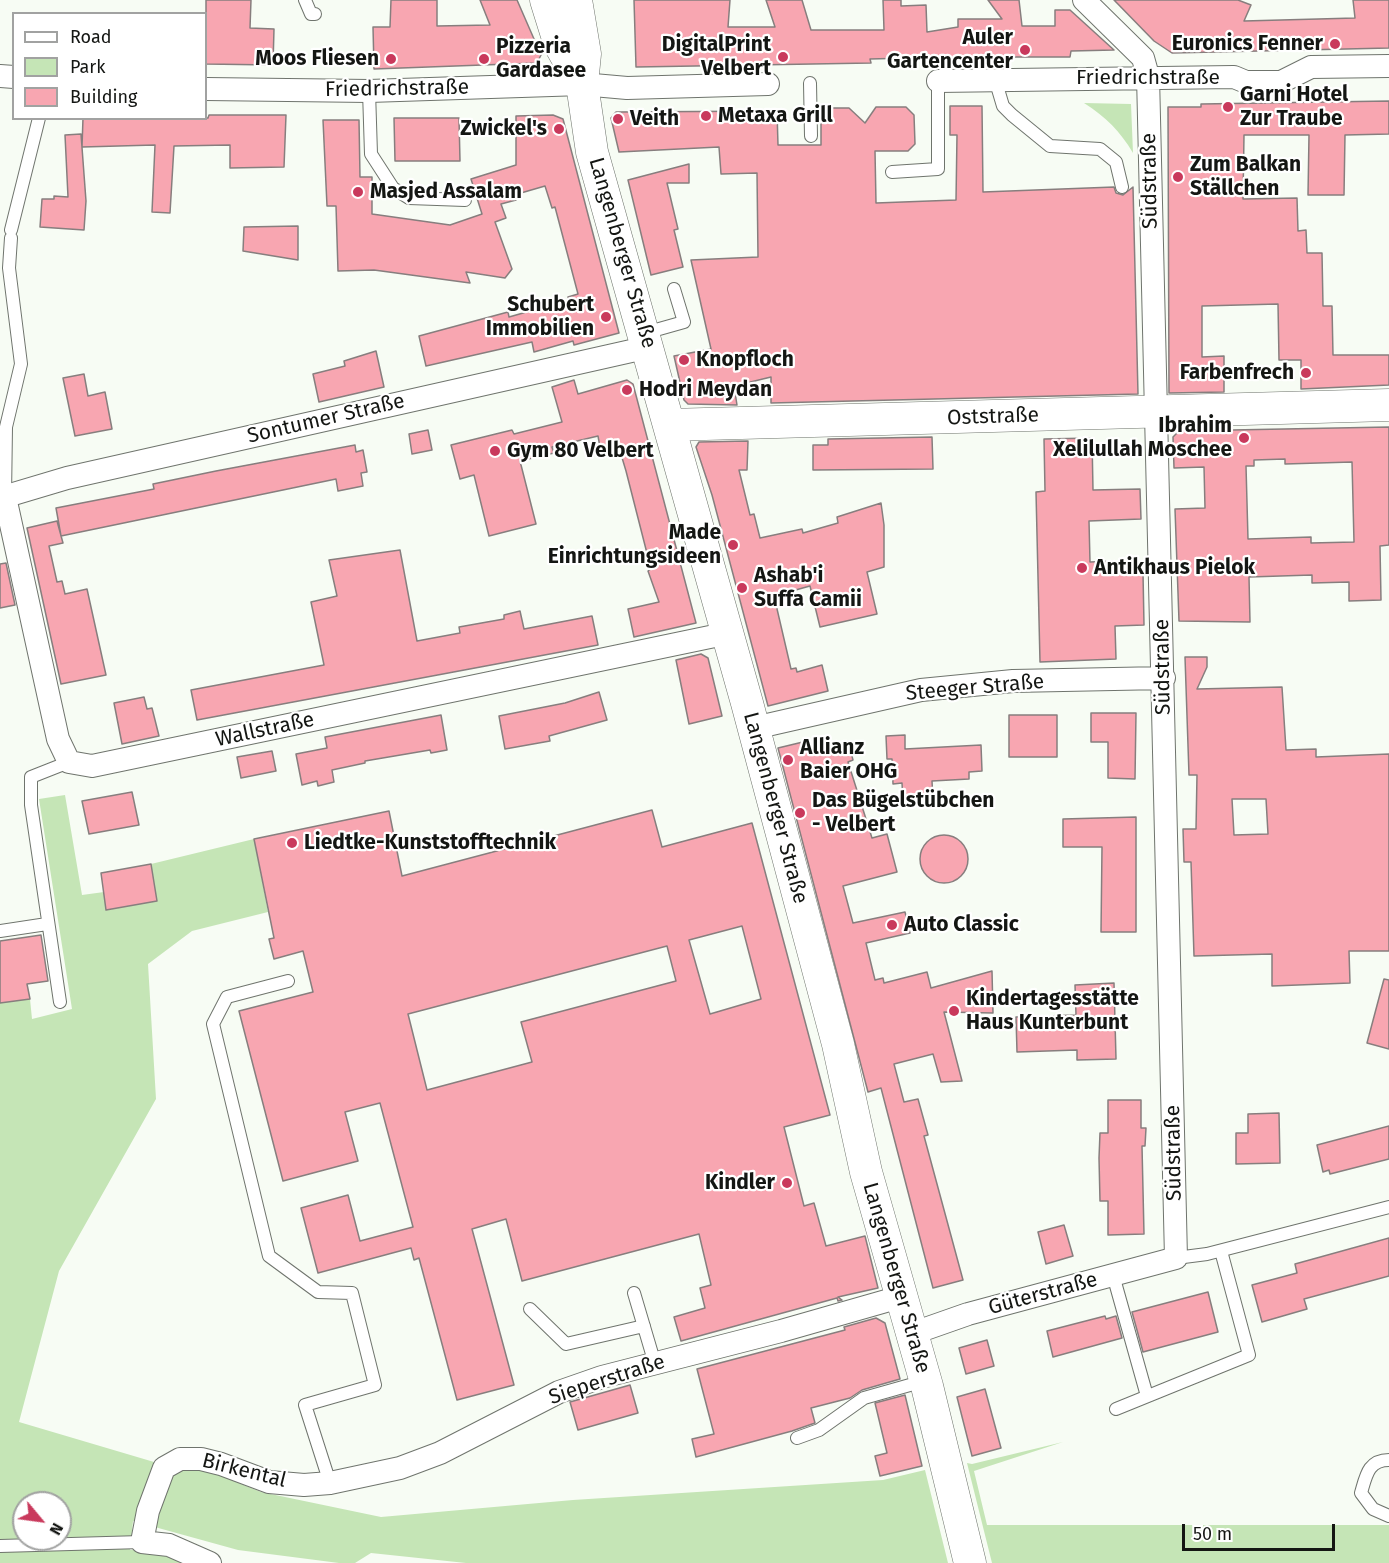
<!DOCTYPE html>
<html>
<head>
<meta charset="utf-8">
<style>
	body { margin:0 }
	#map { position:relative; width:1389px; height:1563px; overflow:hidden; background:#f7fcf4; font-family:"Fira Sans",sans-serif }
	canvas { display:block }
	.legend { position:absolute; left:12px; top:12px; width:195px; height:108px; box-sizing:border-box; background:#fff; border:2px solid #a1a2a1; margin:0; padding:8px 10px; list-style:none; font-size:18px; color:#141613 }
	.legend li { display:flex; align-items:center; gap:12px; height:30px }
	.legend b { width:30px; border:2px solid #a1a2a1 }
	.north { position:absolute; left:12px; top:1491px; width:60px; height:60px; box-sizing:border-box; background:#fff; border:2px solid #a1a2a1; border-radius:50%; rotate:119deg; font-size:16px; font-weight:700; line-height:24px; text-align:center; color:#141613 }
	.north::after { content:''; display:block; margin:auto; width:21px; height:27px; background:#c9395c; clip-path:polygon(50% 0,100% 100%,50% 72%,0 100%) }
	.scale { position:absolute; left:1182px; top:1524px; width:153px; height:27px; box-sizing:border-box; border:3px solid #141613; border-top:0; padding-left:8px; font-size:18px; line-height:21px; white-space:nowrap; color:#141613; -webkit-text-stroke:4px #fff; paint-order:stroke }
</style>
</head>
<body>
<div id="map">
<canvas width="1389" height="1563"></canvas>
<ul class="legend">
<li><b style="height:8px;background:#fff"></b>Road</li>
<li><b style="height:16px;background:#c5e5b6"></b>Park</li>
<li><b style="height:16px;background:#f8a6b1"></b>Building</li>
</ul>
<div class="north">N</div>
<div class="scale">50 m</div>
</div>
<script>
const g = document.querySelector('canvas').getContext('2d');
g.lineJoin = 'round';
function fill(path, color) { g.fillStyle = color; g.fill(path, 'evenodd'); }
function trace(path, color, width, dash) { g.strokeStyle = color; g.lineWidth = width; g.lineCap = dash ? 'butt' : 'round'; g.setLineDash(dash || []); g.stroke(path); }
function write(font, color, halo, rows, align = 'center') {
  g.font = font + ' "Fira Sans",sans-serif'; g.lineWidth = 4.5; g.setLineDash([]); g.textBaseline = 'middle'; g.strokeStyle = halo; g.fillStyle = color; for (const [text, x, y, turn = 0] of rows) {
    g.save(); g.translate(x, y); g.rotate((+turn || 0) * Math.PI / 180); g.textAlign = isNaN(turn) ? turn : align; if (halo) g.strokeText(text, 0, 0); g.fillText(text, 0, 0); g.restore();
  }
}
fill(new Path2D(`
	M1084 103 1131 104 1133 153C1120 131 1106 117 1084 103Z
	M65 795 82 895 104 892 107 910 157 901 151 864 254 839 268 912 192 931 148 964 156 1099 59 1271 19 1422 154 1462 192 1464 261 1492 381 1517 573 1500 883 1480 925 1470 948 1563H466L371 1553 355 1563H339L238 1550 133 1521 130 1550H158L198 1563H0V1003L30 999 32 1019 72 1009 39 799ZM24 1503H60V1539H24Z
	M1063 1442 974 1471 987 1525H1389V1563H992L967 1463 972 1464Z`), '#c5e5b6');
const building = new Path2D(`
	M206 0H251L250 28 274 29 273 65 206 64Z
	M391 0H437V26L490 25 480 0H517L541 55 537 63 374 69 373 27H390Z
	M634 0H730L728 27H775L766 0H802L811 30H884L883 0H901V6L926 5 927 32 958 27V19H1002L988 0H1019L1022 26H1055V10H1070L1114 50 1071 51 1070 57H947L870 59 871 63 636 67Z
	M1114 0H1238L1251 5 1244 21 1355 18 1353 0H1389V48L1172 53 1154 41Z
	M1389 101V134L1345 135 1344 195H1308L1309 135H1244L1243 199 1297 198 1298 231 1306 230 1307 253H1322L1323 306H1332L1333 355H1389V385L1301 389V360H1279L1278 304 1202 306V357L1224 356V392L1169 393 1168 107H1201V104Z
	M950 106H982L983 192 1114 187 1116 193 1123 195 1133 187 1138 394 771 403V377L734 386 737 405 688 404 684 400 674 356 711 349 691 260 758 257 757 173 721 174 719 147 619 152 611 118 616 112 777 111 778 145H821V117L828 108H849L865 123 876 107H906L914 115 915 144 908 151H875L876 203 956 200 957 135H950Z
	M209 115H286L284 167 230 168V145L174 146 170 213 152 212 155 145 82 147 83 118H208Z
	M553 115 563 119 619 333 574 345 573 341 534 352 532 342 426 366 419 336 508 312 509 317 569 300 568 297 578 294 555 207 552 208 545 186 514 195 516 200 501 204 506 218 495 222 512 269 505 278 466 272 470 283 374 270 338 271 336 206H327L323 120H359L360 177H372V214L450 225 482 214 471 179 516 165V116Z
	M394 118H459L460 161H395Z
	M81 134 86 201 84 230 40 227 42 199H54V196L68 197 65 135Z
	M689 164V183H667L678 229 674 230 683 267 651 275 628 180Z
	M298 226V260L243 251 244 227Z
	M376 351 384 387 319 402 313 374 345 366 344 361Z
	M84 374 88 396 105 392 112 429 75 436 63 378Z
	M574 380 578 394 627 380 633 384 696 623 634 637 628 609 659 602 648 571 651 569 626 471 620 451 616 452 613 444 600 447 598 436 552 447 554 453 520 461 536 524 489 536 474 475 460 479 451 445 512 430 514 434 562 422 552 387Z
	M1389 427V545L1380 546 1381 600 1349 601V582L1312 583V575L1249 577 1250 622 1179 621 1175 509 1205 508 1204 467 1174 468 1173 437 1179 431ZM1285 459V464L1352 462 1354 542 1311 543V537L1248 539 1246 466H1254V460Z
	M428 430 432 450 412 454 409 434Z
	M932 437 933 469 813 470V445H828V439Z
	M1092 438 1093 490 1140 489 1141 519 1089 521 1090 562 1115 561 1116 574 1143 573 1144 625 1115 626 1116 659 1040 662 1036 492 1045 491 1044 439Z
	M748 441 747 470H739L750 515 754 514 760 538 802 529 803 533 838 523 837 517 881 503 884 525V567L867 572 877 614 820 627 810 586 774 596 791 669 796 668 797 672 822 665 828 691 768 706 712 495 696 447 699 442Z
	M355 445 356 452 363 450 367 472 361 473 363 486 338 491 336 479 61 536 56 508 154 489 153 484 216 471Z
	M57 521 63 543 49 546 57 582 62 581 65 594 87 589 106 675 61 684 27 528Z
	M400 550 417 641 460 633 459 627 504 619V615L520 611 524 629 592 616 598 645 197 720 191 690 324 665 311 602 337 596 329 560Z
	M6 563 15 605 0 608V564Z
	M701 654 708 658 722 716 689 724 676 660Z
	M1185 657H1207V667L1197 689 1282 687 1286 750 1316 749V757L1389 754V951H1349L1350 983 1272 986V954L1194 956 1191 862H1184L1183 829H1196L1197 775H1189ZM1232 799H1266L1268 834 1234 835Z
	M599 692 607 720 549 736 550 741 505 749 499 716 565 703Z
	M144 697 147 709 152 708 159 736 122 744 114 703Z
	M1091 713H1136L1135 779 1108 778V742H1091Z
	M441 715 447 750 431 753 430 750 365 761V763L332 770 334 782 318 786 317 781 302 785 296 754 327 748 325 737Z
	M1009 715H1057V757H1009Z
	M905 735V749L981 745 982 771 969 772V779L932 781 933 800 903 801 902 783 893 784 892 759H887L886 736Z
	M807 741 810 751 848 741 853 760 848 762 872 838 887 834 897 872 843 886 853 923 905 912 910 933 866 943 875 980 883 978 884 983 927 972 931 988 992 971 993 1013 944 1012 962 1081 941 1082 933 1054 894 1064 904 1102 918 1099 928 1135 924 1136 963 1280 933 1288 881 1088 868 1092 778 748Z
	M272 751 276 771 241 778 237 757Z
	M132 792 139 825 89 834 82 801Z
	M652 810 662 847 752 823 830 1115 784 1127 804 1206 814 1203 826 1246 865 1236 878 1288 838 1297 842 1300 838 1301 837 1298 681 1341 674 1317 705 1308 700 1288 711 1285 699 1234 522 1281 506 1219 472 1229 514 1385 457 1400 419 1258 414 1260 411 1248 318 1273 313 1254 301 1208 348 1195 360 1241 413 1227 380 1103 345 1112 358 1161 283 1181 239 1011 313 992 303 951 274 959 269 939 274 938 254 839 389 811 402 876ZM742 926 761 999 710 1014 689 940ZM667 946 676 981 521 1022 532 1062 427 1090 408 1014Z
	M1136 817V932H1101L1102 847H1063V819Z
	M920 859a24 24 0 1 1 48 0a24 24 0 1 1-48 0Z
	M151 864 157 901 106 910 101 873Z
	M41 935 48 981 27 984 30 999 0 1003V941Z
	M1384 979 1389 980V1049L1367 1043Z
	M1114 983 1116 1059 1077 1060V1050L1017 1052 1016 1017 1076 1015 1075 985Z
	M1108 1100H1141V1128H1146L1145 1146H1142L1144 1234 1108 1235V1201H1100L1099 1158 1100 1133H1108Z
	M1279 1113 1280 1163 1236 1164V1133H1248V1114Z
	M1389 1126V1159L1330 1174 1329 1170 1323 1172 1317 1145Z
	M1064 1225 1073 1256 1046 1264 1038 1232Z
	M1389 1238V1276L1304 1299 1307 1309 1262 1322 1252 1285 1297 1273 1295 1264Z
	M1208 1292 1218 1332 1143 1352 1132 1312Z
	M1105 1316 1106 1319 1116 1316 1122 1338 1053 1357 1047 1331Z
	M876 1318 885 1323 900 1379 862 1390 850 1398 811 1408 815 1423 792 1431 696 1457 692 1439 714 1434 697 1369 845 1330 844 1327Z
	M987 1340 994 1366 966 1374 959 1348Z
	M630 1385 638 1413 578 1430 570 1402Z
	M985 1389 1001 1448 972 1456 957 1397Z
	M905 1395 922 1466 880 1476 875 1456 887 1453 875 1403Z`);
fill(building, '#f8a6b1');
trace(building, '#877e7e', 1.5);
const service = new Path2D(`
	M305 0 311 14H315
	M995 79 1003 106 1012 115 1050 146 1100 149 1116 162 1122 187
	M810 83 811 136
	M369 91 371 154 393 188 409 198 465 200
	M892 172 938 169V81
	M11 230 39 118
	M645 333 684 322 674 289
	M5 497 6 427 21 364 9 268 11 238
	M0 931 47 924
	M288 981 227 997 213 1024 269 1256 318 1292 352 1293 375 1385 305 1405 330 1483
	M60 1002 31 805V777L69 762
	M1176 1258 1207 1254 1389 1207
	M1113 1275 1147 1396
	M634 1293 655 1364
	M530 1309 566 1344 644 1326
	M1116 1409 1249 1355 1221 1251
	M797 1438 819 1430 864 1398 924 1381
	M1389 1460C1368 1460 1366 1476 1361 1493L1373 1509 1389 1516
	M0 1546 142 1542`);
const minor = new Path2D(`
	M0 76 14 77
	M938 81 1234 77 1246 82H1281L1311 67 1389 66
	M206 89 369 91 582 84 627 88 768 84
	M5 497 58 739 69 762 92 766 729 633
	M0 498 67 478 649 347
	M754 728 921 690 1013 681 1164 678
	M911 1334 968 1314 1176 1258 1148 76 1143 58 1084 0
	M210 1563 169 1545 142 1542 148 1511 164 1468 180 1459H201L221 1464 269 1482 304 1485 330 1483 400 1468 440 1453 559 1392 602 1377 781 1331 900 1297`);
const secondary = new Path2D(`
	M546 0 560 45 582 84
	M576 0 585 54 582 84 592 152 747 703 838 1044 866 1172 927 1386 970 1563
	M669 425 1389 405`);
trace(service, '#6f746d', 14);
trace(minor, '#6f746d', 24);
trace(secondary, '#6f746d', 33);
trace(service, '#fff', 12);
trace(minor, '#fff', 22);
trace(secondary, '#fff', 32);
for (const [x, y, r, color] of [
	[1335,44,6,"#c9395c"],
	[1025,50,6,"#c9395c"],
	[783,57,6,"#c9395c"],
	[391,59,6,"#c9395c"],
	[484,59,6,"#c9395c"],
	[1228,107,6,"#c9395c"],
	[706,116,6,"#c9395c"],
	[618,119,6,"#c9395c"],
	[559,129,6,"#c9395c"],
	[1178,177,6,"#c9395c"],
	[358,192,6,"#c9395c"],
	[606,317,6,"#c9395c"],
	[684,360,6,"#c9395c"],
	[1306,373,6,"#c9395c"],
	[627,390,6,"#c9395c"],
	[1244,438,6,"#c9395c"],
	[495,451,6,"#c9395c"],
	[733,545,6,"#c9395c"],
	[1082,568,6,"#c9395c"],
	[742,588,6,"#c9395c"],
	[788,760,6,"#c9395c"],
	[800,813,6,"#c9395c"],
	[292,843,6,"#c9395c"],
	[892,925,6,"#c9395c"],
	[954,1011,6,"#c9395c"],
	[787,1183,6,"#c9395c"]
]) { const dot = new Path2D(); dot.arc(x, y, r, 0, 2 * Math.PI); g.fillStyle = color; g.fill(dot); trace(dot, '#fff', 2); }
write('bold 21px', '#141613', '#fff', [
	["Auler",1013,38,"right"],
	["Gartencenter",1013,62,"right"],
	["Euronics Fenner",1323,44,"right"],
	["DigitalPrint",771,45,"right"],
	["Velbert",771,69,"right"],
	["Pizzeria",496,47],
	["Gardasee",496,71],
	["Moos Fliesen",379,59,"right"],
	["Garni Hotel",1240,95],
	["Zur Traube",1240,119],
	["Metaxa Grill",718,116],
	["Veith",630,119],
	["Zwickel's",547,129,"right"],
	["Zum Balkan",1190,165],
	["Ställchen",1190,189],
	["Masjed Assalam",370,192],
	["Schubert",594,305,"right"],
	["Immobilien",594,329,"right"],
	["Knopfloch",696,360],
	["Farbenfrech",1294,373,"right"],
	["Hodri Meydan",639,390],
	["Ibrahim",1232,426,"right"],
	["Xelilullah Moschee",1232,450,"right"],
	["Gym 80 Velbert",507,451],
	["Made",721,533,"right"],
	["Einrichtungsideen",721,557,"right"],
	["Antikhaus Pielok",1094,568],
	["Ashab'i",754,576],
	["Suffa Camii",754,600],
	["Allianz",800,748],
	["Baier OHG",800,772],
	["Das Bügelstübchen",812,801],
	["- Velbert",812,825],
	["Liedtke-Kunststofftechnik",304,843],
	["Auto Classic",904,925],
	["Kindertagesstätte",966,999],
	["Haus Kunterbunt",966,1023],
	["Kindler",775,1183,"right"]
], 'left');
write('21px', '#141613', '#fff', [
	["Friedrichstraße",1148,78],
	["Friedrichstraße",397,89,-1],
	["Südstraße",1150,181,-91],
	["Langenberger Straße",622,253,74],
	["Oststraße",993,417,-2],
	["Sontumer Straße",326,419,-13],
	["Südstraße",1163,667,-91],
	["Steeger Straße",975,688,-5],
	["Wallstraße",265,730,-12],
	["Langenberger Straße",775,808,75],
	["Südstraße",1174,1153,-91],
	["Langenberger Straße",896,1278,74],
	["Güterstraße",1043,1294,-15],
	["Sieperstraße",607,1380,-18],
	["Birkental",244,1471,14]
]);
</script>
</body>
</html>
